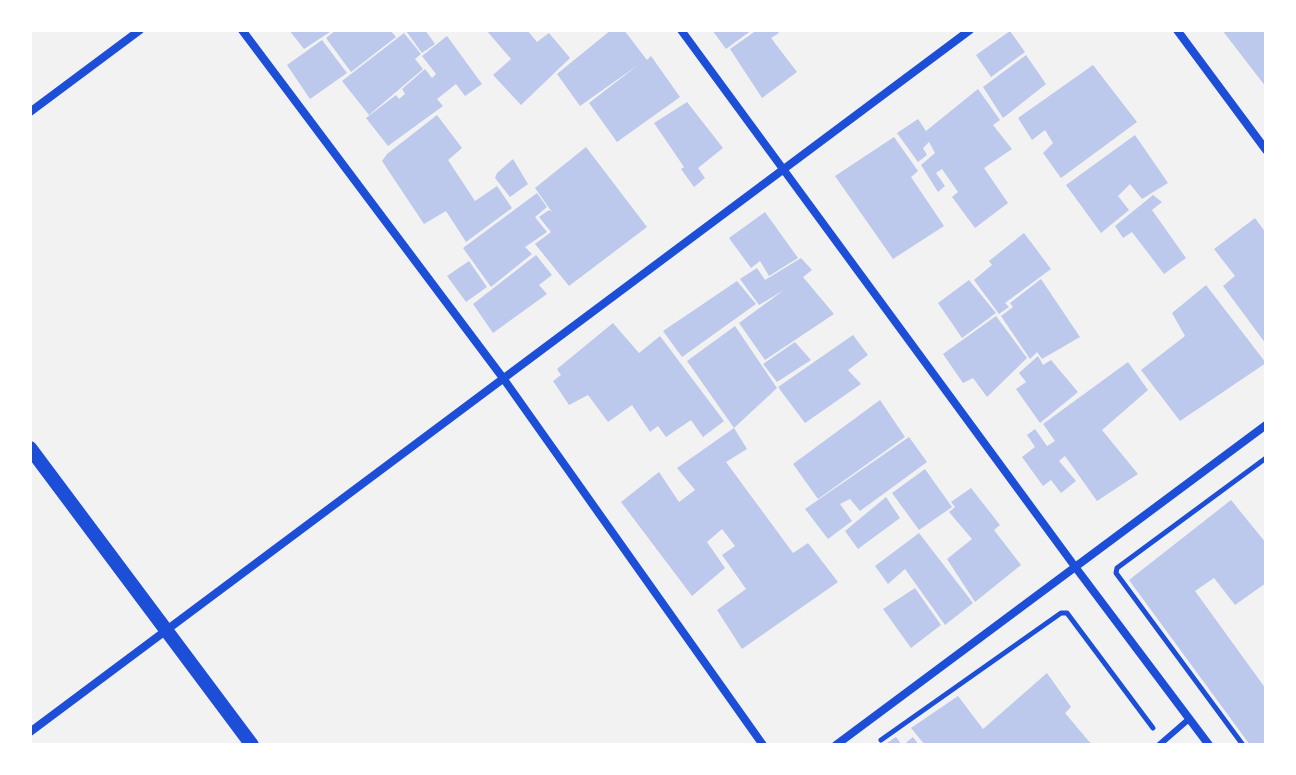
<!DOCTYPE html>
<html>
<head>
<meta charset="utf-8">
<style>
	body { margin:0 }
	#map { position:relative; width:1296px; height:775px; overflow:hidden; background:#f2f2f2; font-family:Arial,sans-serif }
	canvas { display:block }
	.frame { position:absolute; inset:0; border:32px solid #fff; pointer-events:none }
</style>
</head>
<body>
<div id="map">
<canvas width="1296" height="775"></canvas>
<div class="frame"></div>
</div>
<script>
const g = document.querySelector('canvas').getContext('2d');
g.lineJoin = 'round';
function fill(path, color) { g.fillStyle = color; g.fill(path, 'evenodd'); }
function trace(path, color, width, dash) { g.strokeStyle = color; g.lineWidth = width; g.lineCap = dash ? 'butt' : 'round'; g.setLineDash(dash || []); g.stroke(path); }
fill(new Path2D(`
	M289 30H333L304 49Z
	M336 30H390L396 37 351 72 326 38Z
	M408 30H425L435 44 422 53 406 31Z
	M486 30H527L537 42 549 33 570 58 521 105 493 75 511 59Z
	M611 30H624L647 60 651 56 680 97 617 142 589 103 638 65 580 106 557 74Z
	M712 30H752L726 49Z
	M757 30H776L779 33 771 38 797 72 762 98 730 49Z
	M1222 30H1266V87Z
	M1010 31 1025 52 991 77 976 55Z
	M404 33 421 54 415 59 423 69 369 115 342 81Z
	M447 36 482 84 465 96 456 84 437 99 443 106 388 146 366 118 396 95 399 99 405 94 402 89 425 69 432 78 436 74 422 56Z
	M322 40 347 73 310 99 287 65Z
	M1026 55 1046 84 1003 118 983 87Z
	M1093 65 1137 122 1061 178 1043 153 1053 143 1045 130 1032 140 1018 118Z
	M978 89 1000 120 993 125 1012 149 984 168 1008 203 975 228 952 197 958 192 942 169 936 173 945 186 938 192 921 165 935 153 929 142 923 148 927 155 918 162 897 133 918 119 926 131Z
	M687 102 723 148 698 168 705 178 694 187 681 169 684 167 654 123Z
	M437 115 462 148 448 160 475 201 497 186 512 208 466 242 446 211 424 224 382 161 387 154Z
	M1135 135 1168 183 1142 199 1130 184 1118 196 1129 210 1101 233 1066 185Z
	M894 137 918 171 911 177 944 226 893 259 835 176Z
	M586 147 647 227 569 286 535 244 551 232 539 217 549 210 552 212 535 188Z
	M513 159 528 184 510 197 495 178 497 173Z
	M537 193 547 207 535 217 547 232 525 247 532 254 491 287 463 248Z
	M1153 195 1162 202 1152 210 1186 258 1164 274 1132 232 1123 238 1115 226Z
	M765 212 798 258 769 276 760 261 751 268 729 238Z
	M1255 218 1266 233V344L1223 286 1235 276 1214 249Z
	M1024 233 1051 269 1005 303 1009 307 999 314 974 280 992 265 989 261Z
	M536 255 552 275 539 285 547 294 493 333 473 304Z
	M801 258 812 270 803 277 834 314 765 360 739 323 784 290 759 305 740 279 757 268 765 280Z
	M469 261 487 287 466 302 447 276Z
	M1041 279 1080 337 1042 359 1037 352 1030 359 1001 316 1013 307 1010 303Z
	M969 280 996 313 962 338 938 303Z
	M737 281 756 304 682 357 663 331Z
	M1206 285 1266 363 1180 421 1141 370 1185 336 1172 313Z
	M996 316 1027 358 987 397 973 378 963 383 943 354Z
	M613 323 639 353 660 336 724 421 703 437 691 420 666 437 658 426 650 432 632 405 608 422 588 395 569 405 553 381 561 375 557 369Z
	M735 326 777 388 734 428 687 361Z
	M853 335 868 355 848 370 861 384 805 423 778 387Z
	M795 342 811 360 777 382 763 364Z
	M1038 356 1043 365 1051 360 1078 392 1040 423 1016 389 1026 382 1019 373Z
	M1128 362 1148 390 1102 430 1138 474 1097 501 1065 456 1059 461 1076 481 1061 493 1051 480 1043 486 1022 457 1035 447 1027 435 1035 429 1047 446 1055 441 1043 424Z
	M880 400 905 437 818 499 793 464Z
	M734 428 747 449 726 462 793 553 808 543 838 582 742 649 717 610 746 589 722 555 735 546 722 529 707 542 725 568 692 596 621 502 659 472 679 502 695 490 677 468Z
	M909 437 927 462 860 511 850 499 840 504 852 521 828 539 805 509Z
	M925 469 952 507 919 530 892 493Z
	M971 488 1000 525 994 530 1021 565 975 602 947 559 972 539 949 512 955 507 951 502Z
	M886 497 900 518 858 549 845 531Z
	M1231 500 1266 543V583L1235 605 1214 578 1195 591 1266 689V745H1250L1129 580Z
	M919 533 973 603 945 625 905 569 888 584 875 566Z
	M915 588 941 625 911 648 883 609Z
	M1047 673 1071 707 1065 713 1092 745H925L911 728 958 696 983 729Z
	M896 737 902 745H884Z
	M913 737 919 745H903Z`), '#bdc9ec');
trace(new Path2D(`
	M881 740 1061 613H1067L1153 728
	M1243 745 1116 573 1117 568 1266 458`), '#1d4ed8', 5);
trace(new Path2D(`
	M1159 745 1189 719`), '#1d4ed8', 6);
trace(new Path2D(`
	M242 30 503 378 763 745
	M681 30 1076 568 1209 745
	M1177 30 1266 150
	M30 112 140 30
	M30 732 970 30
	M836 745 1266 425`), '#1d4ed8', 8);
trace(new Path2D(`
	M30 448 252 745`), '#1d4ed8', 14);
</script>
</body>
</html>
